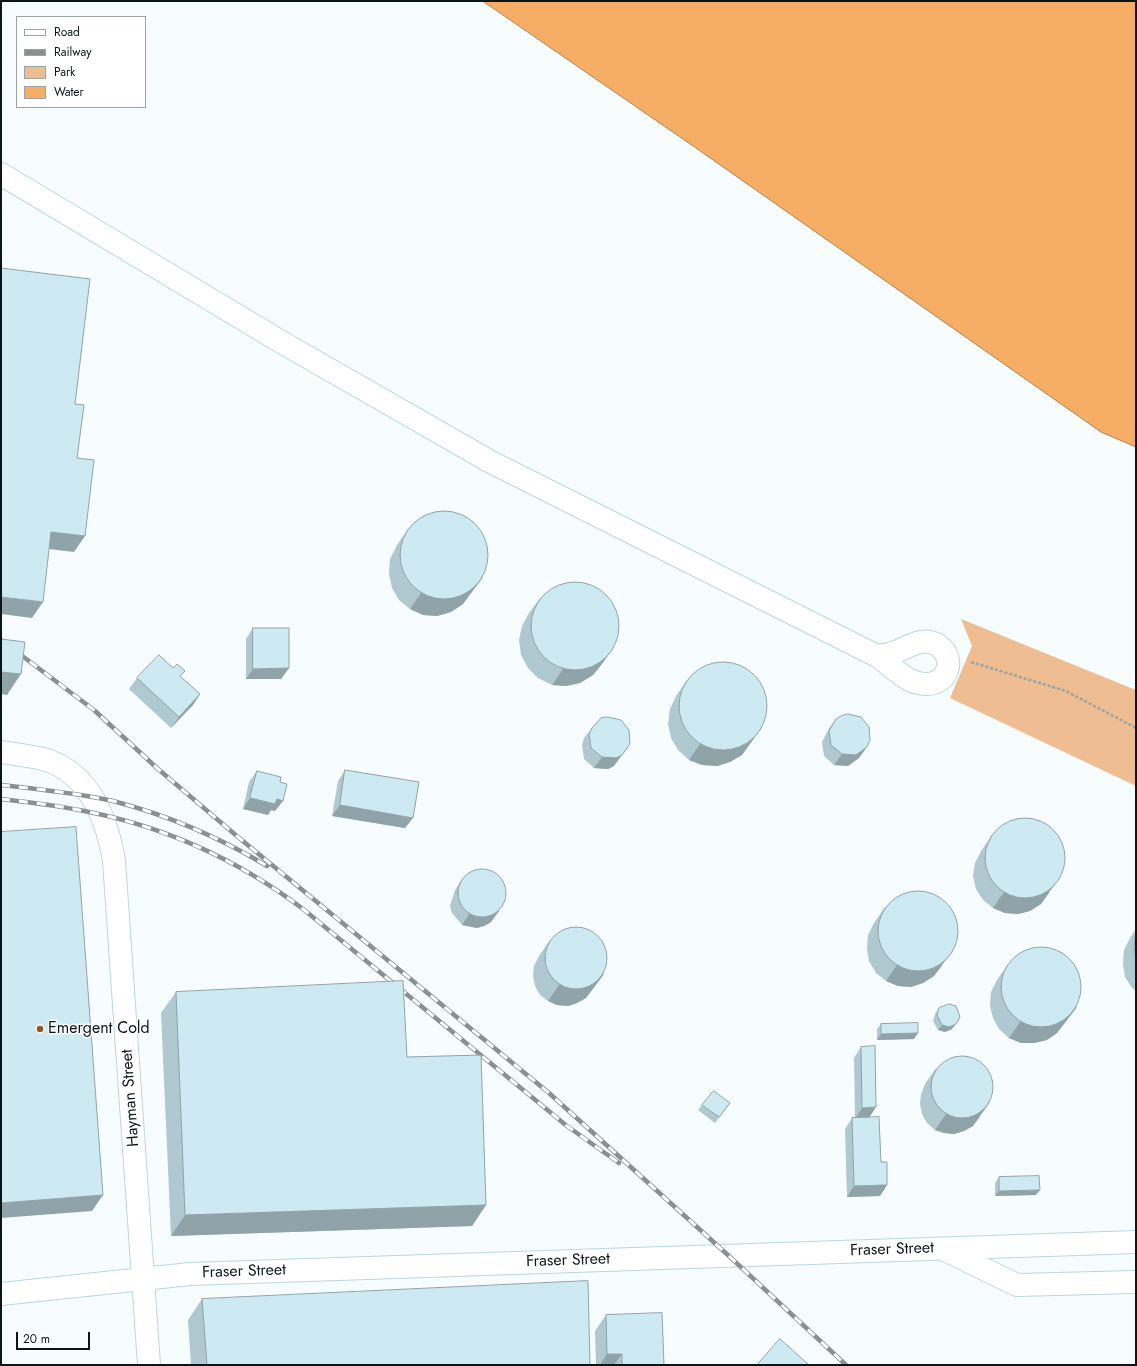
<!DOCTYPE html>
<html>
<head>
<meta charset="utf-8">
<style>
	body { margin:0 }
	#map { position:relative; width:1137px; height:1366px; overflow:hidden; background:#f7fdfe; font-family:Jost,sans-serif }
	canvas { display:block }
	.frame { position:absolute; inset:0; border:2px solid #0b1618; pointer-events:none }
	.legend { position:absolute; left:16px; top:16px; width:130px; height:92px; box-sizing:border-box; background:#fff; border:1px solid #9da2a3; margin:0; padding:5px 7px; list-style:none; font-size:12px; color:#0b1618 }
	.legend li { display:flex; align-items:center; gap:8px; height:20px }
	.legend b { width:20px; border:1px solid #9da2a3 }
	.scale { position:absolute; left:16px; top:1332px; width:74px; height:18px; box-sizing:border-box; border:2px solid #0b1618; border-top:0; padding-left:5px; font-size:12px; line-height:14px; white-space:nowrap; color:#0b1618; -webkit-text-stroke:3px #fff; paint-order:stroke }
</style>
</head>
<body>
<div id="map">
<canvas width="1137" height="1366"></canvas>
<div class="frame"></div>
<ul class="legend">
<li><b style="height:5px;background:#fff"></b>Road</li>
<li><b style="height:5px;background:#889092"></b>Railway</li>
<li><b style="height:11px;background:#eebe92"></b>Park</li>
<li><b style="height:11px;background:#f6ae67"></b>Water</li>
</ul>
<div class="scale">20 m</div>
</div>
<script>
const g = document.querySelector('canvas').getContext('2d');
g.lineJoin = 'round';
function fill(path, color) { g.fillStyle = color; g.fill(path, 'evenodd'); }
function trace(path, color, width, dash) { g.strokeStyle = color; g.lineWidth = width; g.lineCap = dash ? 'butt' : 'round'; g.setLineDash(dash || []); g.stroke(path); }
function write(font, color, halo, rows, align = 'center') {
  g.font = font + ' Jost,sans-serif'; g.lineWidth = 3; g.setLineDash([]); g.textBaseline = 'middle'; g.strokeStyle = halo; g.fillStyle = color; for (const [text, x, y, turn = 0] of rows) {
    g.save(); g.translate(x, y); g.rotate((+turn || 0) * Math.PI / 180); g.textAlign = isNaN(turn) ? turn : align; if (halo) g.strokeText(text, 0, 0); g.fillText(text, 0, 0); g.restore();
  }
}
fill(new Path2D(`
	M961 619 1136 690V786L950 698 972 646Z`), '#eebe92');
const water = new Path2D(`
	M483 1H1136V447L1101 432 696 148Z`);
fill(water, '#f6ae67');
trace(water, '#b0804f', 1);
const minor = new Path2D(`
	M1 174 283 343 489 461 877 656C888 663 900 676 912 681 952 696 960 649 930 642 917 639 904 650 892 653 888 655 882 655 877 656
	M1 752C16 754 32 756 47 760 90 775 107 819 114 861L149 1365
	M945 1250 1017 1285 1136 1282
	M1 1294 190 1274 1136 1242`);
trace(minor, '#bbd7df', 24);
trace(new Path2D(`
	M971 662 1066 691 1136 728`), '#9ba3a4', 2.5, [3, 2]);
trace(minor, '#fff', 22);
const rail = new Path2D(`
	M1 640 94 710 158 769 238 837 549 1093 729 1256 846 1365
	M1 785C38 789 76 793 113 801 167 815 219 837 267 866
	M1 799C27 802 54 805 79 810 161 825 237 859 303 909L567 1126 619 1163`);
trace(rail, '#889092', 4.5);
trace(rail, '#fff', 3, [9]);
fill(new Path2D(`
	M408 529 483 577 463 604 451 612 437 616 423 615 410 609 399 600 392 588 389 574 390 559 397 545Z
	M541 597 613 648 602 664 593 675 580 683 566 686 552 685 538 678 528 668 521 655 519 640 522 626 529 613Z
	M253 628 289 668 281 679H246V639Z
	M181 677 200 694 193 705 171 728 129 689 137 678Z
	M687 680 762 727 742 755 730 762 717 766 702 765 689 760 678 750 671 738 668 724 670 709 676 696Z
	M836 719 859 758 848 766 834 765 824 756 822 742 828 730Z
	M592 728 614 766 608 769 594 768 584 759 582 745 584 738Z
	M345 770 405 828 332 816 338 781Z
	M257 771 280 782 275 811 271 810 268 815 243 809 249 782Z
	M992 835 1049 893 1041 904 1030 911 1018 914 1005 913 993 908 983 900 976 889 973 876 975 863 981 851Z
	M462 879 499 911 491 922 484 926 477 928 462 925 452 913 450 906 455 890Z
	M885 907 942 966 934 976 923 983 911 987 898 986 886 981 876 973 869 961 867 949 868 935 874 923Z
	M1136 929V991L1132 988 1125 977 1123 964 1124 950 1130 938Z
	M550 940 604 974 586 998 577 1003 568 1006 557 1005 548 1001 540 995 535 986 533 976 534 966 539 956Z
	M1008 964 1077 1007 1057 1033 1047 1040 1034 1043H1021L1009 1038 999 1029 993 1018 990 1006 991 992 997 980Z
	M176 992 407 1057 486 1205 472 1226 171 1236 161 1013Z
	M939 1008 952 1029 945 1032 938 1030 933 1021 935 1014Z
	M881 1024 914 1039 877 1040V1029Z
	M861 1047 869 1118 887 1185 880 1196 847 1197 845 1129 852 1118H855L854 1058Z
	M936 1068 979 1118 973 1126 964 1131 954 1134 944 1133 935 1130 927 1123 922 1114 920 1104 921 1094 925 1084Z
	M730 1103 715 1123 698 1110 702 1105Z
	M999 1177 1036 1195 995 1196V1183Z
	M202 1299 590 1365H191L188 1320Z
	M606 1315 664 1365H596L595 1331Z`), '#b0c8cf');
fill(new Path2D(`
	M51 532 85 536 74 552 40 548Z
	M483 577 463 604 451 612 437 616 423 615 410 609 421 593Z
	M1 597 43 602 32 618 1 614Z
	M613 648 602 664 593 675 580 683 566 686 552 685 563 669Z
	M289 668 281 679H246L253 669Z
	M1 672 21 674 7 695 1 694Z
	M200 694 193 705 171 728 179 717Z
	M762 727 742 755 730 762 717 766 702 765 689 760 700 744Z
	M630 744 614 766 608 769 594 768 602 757Z
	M867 747 859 758 848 766 834 765 842 754Z
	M250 798 277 799 283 801 275 811 271 810 268 815 243 809Z
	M340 805 413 818 405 828 332 816Z
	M1060 877 1041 904 1030 911 1018 914 1005 913 993 908 1004 892Z
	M499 911 491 922 484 926 477 928 462 925 469 914Z
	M953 950 934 976 923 983 911 987 898 986 886 981 897 965Z
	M604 974 586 998 577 1003 568 1006 557 1005 548 1001 559 985Z
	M1077 1007 1057 1033 1047 1040 1034 1043H1021L1009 1038 1020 1022Z
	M956 1024 952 1029 945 1032 938 1030 942 1025Z
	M918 1033 914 1039 877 1040 881 1034Z
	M990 1102 973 1126 964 1131 954 1134 944 1133 935 1130 946 1114Z
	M876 1107 869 1118 855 1119 862 1108Z
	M887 1185 880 1196 847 1197 854 1186Z
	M1040 1190 1036 1195 995 1196 999 1191Z
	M103 1195 92 1211 1 1218V1203Z
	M486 1205 472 1226 171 1236 185 1215Z
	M607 1354H622L614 1365H600Z`), '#90a3a9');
const building = new Path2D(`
	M1 268 90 279 75 404 84 405 77 458 94 460 85 536 51 532 43 602 1 597Z
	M400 555a44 44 0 1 1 88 0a44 44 0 1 1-88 0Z
	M531 626a44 44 0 1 1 88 0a44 44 0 1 1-88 0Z
	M253 628H289V668L253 669Z
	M1 639 25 642 21 674 1 672Z
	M159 655 173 668 177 664 185 671 180 676 200 694 179 717 137 678Z
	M679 706a44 44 0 1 1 88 0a44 44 0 1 1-88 0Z
	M848 714 861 717 869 727 870 740 867 747 856 755 842 754 831 745 829 731 836 719 841 716Z
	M608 717 621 720 629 730 630 744 622 755 616 758 602 757 591 748 589 734 592 728 601 718Z
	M345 770 419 782 413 818 340 805Z
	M257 771 281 777 280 782 287 784 283 801 277 799 275 804 250 798Z
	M985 858a40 40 0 1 1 80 0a40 40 0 1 1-80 0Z
	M76 827 103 1195 1 1203V832Z
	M458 893a24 24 0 1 1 48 0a24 24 0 1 1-48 0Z
	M878 931a40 40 0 1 1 80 0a40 40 0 1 1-80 0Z
	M545 958a31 31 0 1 1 62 0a31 31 0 1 1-62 0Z
	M1136 933V958L1134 948Z
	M1001 987a40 40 0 1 1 80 0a40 40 0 1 1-80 0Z
	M403 981 407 1057 481 1055 486 1205 185 1215 176 992Z
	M949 1004 956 1006 960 1017 956 1024 949 1027 942 1025 937 1015 939 1008Z
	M918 1023V1033L881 1034V1024Z
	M875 1046 876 1107 862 1108 861 1047Z
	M931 1087a31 31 0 1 1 62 0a31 31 0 1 1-62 0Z
	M714 1091 730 1103 719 1117 702 1105Z
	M879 1117 881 1162H887V1185L854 1186 852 1118Z
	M1039 1176 1040 1190 999 1191V1177Z
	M588 1281 590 1365H207L202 1299Z
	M662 1313 664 1365H622V1354H607L606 1315Z
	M780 1339 809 1365H757Z`);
fill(building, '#cde9f1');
trace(building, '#90a3a9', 1);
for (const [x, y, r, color] of [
	[40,1029,4,"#945b18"]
]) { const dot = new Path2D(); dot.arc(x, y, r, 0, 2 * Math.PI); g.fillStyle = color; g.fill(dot); trace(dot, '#fff', 1.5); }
write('16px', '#0b1618', '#fff', [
	["Emergent Cold",48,1029]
], 'left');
write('16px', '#0b1618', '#fff', [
	["Hayman Street",131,1098,-94],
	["Fraser Street",892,1250,-2],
	["Fraser Street",568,1261,-2],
	["Fraser Street",244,1272,-2]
]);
</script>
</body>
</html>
